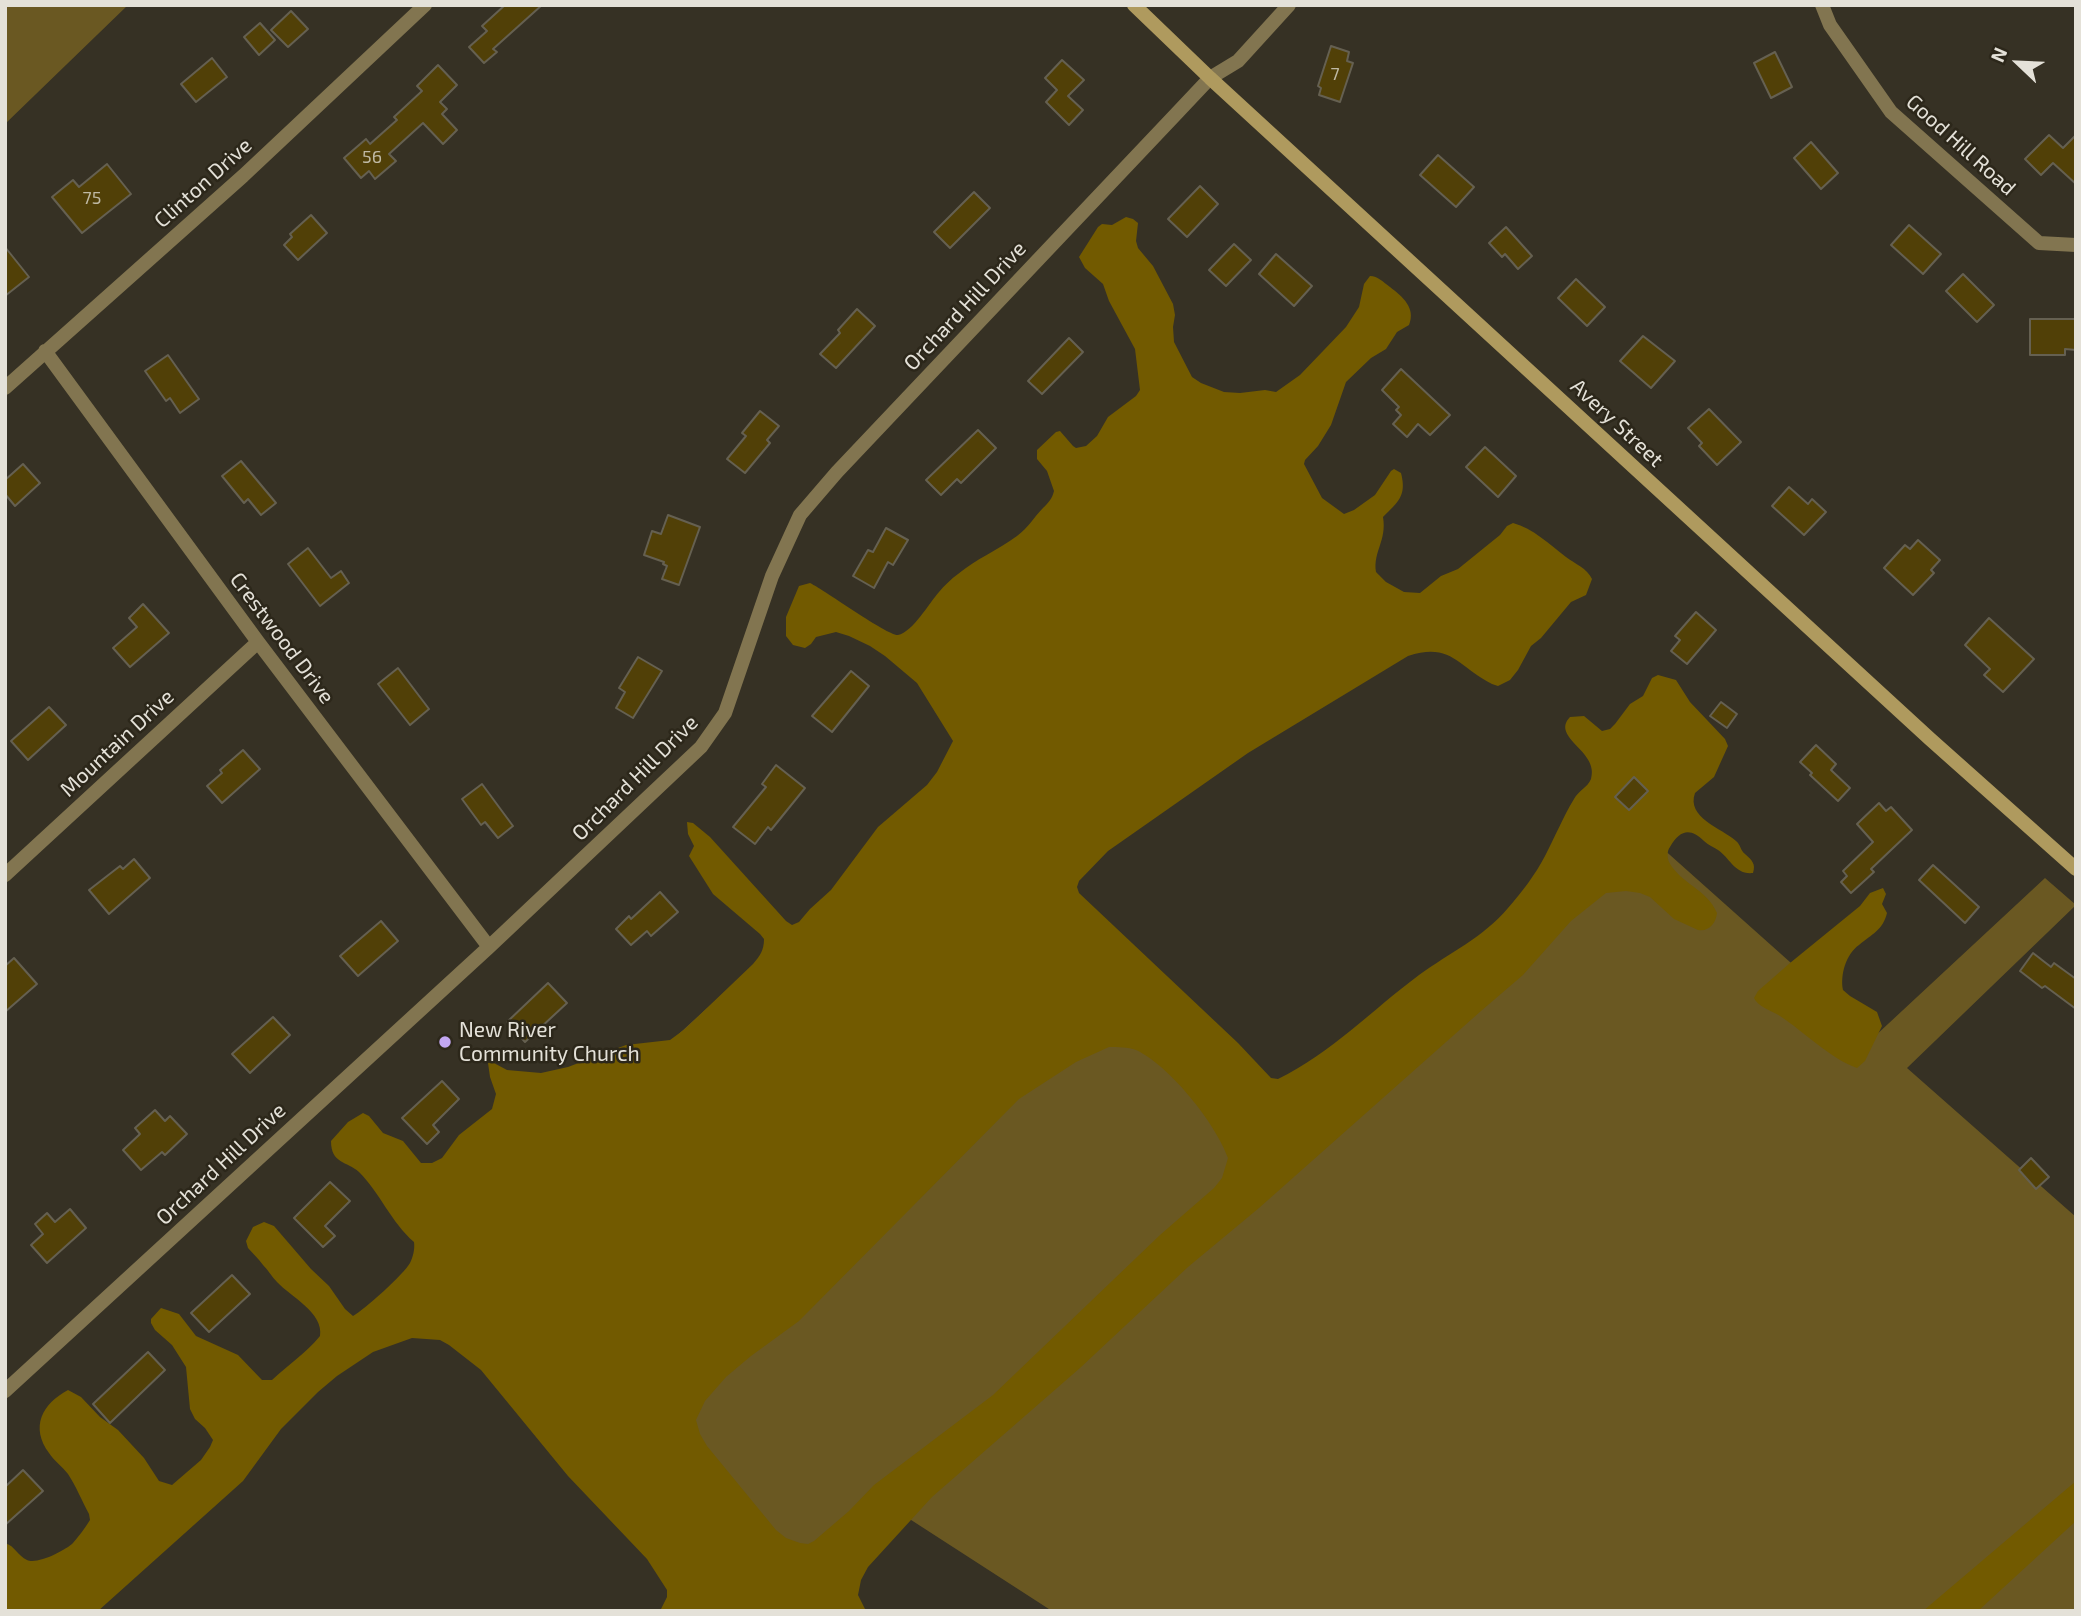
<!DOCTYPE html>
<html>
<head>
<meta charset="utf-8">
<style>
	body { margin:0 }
	#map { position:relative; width:2081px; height:1616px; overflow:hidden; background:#363124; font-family:"Exo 2",sans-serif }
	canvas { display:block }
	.frame { position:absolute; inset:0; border:7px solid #e4e1d8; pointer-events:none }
	.north { position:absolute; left:1983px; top:28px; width:70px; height:70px; -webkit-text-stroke:5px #2c271a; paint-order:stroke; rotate:293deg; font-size:19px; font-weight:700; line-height:28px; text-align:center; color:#e4e1d8 }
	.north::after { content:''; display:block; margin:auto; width:24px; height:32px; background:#e4e1d8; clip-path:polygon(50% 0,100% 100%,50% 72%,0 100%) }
</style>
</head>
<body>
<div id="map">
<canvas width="2081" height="1616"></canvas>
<div class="frame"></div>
<div class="north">N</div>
</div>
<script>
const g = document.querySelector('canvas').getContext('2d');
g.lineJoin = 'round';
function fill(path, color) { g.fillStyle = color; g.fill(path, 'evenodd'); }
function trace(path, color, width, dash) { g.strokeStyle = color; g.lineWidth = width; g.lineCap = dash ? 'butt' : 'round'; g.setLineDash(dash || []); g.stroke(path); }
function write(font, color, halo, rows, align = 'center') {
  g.font = font + ' "Exo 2",sans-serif'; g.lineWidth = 5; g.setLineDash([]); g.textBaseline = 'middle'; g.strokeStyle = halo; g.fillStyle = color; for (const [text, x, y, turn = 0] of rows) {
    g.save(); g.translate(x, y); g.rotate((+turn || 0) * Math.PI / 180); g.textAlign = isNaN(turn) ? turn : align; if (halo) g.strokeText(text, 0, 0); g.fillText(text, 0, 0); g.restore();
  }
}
fill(new Path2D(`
	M5 5H128L5 124Z
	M1642 830 1874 1037 2045 878 2076 905 1907 1068 2076 1217V1611H1052L891 1507 810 1581 481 1215 894 837 1285 1148Z`), '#6a5822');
fill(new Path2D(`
	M1126 217 1133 219 1138 223 1136 241 1138 248 1153 266 1173 304 1175 315 1173 327 1174 342 1192 377 1201 383 1224 392 1240 393 1265 390 1276 392 1300 375 1346 327 1359 307 1364 284 1370 276C1378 276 1383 282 1390 287 1403 297 1416 308 1409 325L1397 332 1386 349 1371 358 1346 382 1331 425 1318 446 1305 460 1304 464 1322 498 1344 514 1354 510 1375 495 1391 471 1394 469 1401 473C1407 496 1398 502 1383 517 1387 541 1373 551 1376 572L1386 582 1404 592 1420 593 1441 576 1458 569 1500 535 1507 526 1513 523C1533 528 1550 545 1566 557 1575 564 1587 568 1592 579L1586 595 1571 602 1541 638 1531 646 1518 670 1510 680 1498 686 1492 684C1457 666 1451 642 1408 656L1248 753 1108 851 1079 881 1077 887 1079 893 1238 1043 1271 1078 1278 1079C1331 1053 1372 1010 1419 975 1449 953 1484 937 1508 908 1522 892 1535 875 1545 856 1555 837 1563 817 1574 799 1578 791 1588 787 1591 779 1600 751 1550 738 1570 717L1584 716 1602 731 1610 729 1615 724 1630 704 1643 696 1652 678 1658 675 1676 680 1690 702 1725 739 1728 746 1714 777 1695 793C1686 818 1722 828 1736 841 1741 845 1740 850 1745 854 1752 860 1756 864 1753 873 1735 875 1730 858 1718 850 1714 847 1708 845 1704 841 1691 828 1680 829 1670 847 1667 851 1667 857 1669 862 1681 884 1707 889 1717 913 1716 923 1709 932 1698 930L1674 919 1650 897 1640 893 1626 891 1606 893 1571 921 1523 975 1481 1011 1259 1208 1188 1267 1080 1368 932 1497 868 1567 861 1580 858 1595 866 1611H660L667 1597V1590L647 1559 568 1476 481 1370 449 1345 440 1340 412 1338 373 1352 337 1376 318 1392 281 1429 243 1481 98 1611H5V1543C15 1546 18 1556 27 1560 37 1565 66 1550 73 1543 79 1536 85 1528 90 1520L89 1514C82 1501 76 1486 68 1474 62 1466 54 1461 49 1453 30 1427 42 1404 68 1390L81 1397 100 1417 118 1430 144 1458 159 1481 172 1485 201 1460 210 1447 213 1440 205 1428 195 1419 190 1409 186 1367 172 1345 155 1330 151 1323V1319L161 1308 179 1314 196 1336 238 1355 262 1380H272C288 1365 306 1353 320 1336 324 1313 291 1297 277 1282 272 1277 268 1270 263 1265 259 1259 253 1254 248 1248L246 1241 253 1227 264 1222 274 1226 311 1269 329 1286 345 1309 353 1316C364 1310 404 1274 410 1263 413 1257 415 1249 414 1242 391 1222 380 1193 359 1172 347 1161 331 1164 331 1141L348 1122 363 1113 369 1116 383 1133 403 1141 421 1163H432L442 1158 459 1135 492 1109 496 1094 490 1077 488 1063 492 1062 507 1070 541 1073 568 1067 626 1045 670 1040 685 1029 753 964C760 956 764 950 764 939L760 934 713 894 689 856 694 846 688 834 687 822 693 823 710 837 786 921 792 925 799 922 810 909 831 890 878 827 927 785 937 772 953 741 917 683 885 656 870 646 849 636 836 632 816 637 811 644 805 648 793 645 786 636V617L799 586 810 583C826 591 888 636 898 635 913 632 929 603 939 592 944 586 951 579 958 574 976 559 998 550 1017 536 1028 528 1034 517 1043 508 1049 502 1052 499 1054 491L1047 471 1037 459V450L1056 432 1060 431 1073 446 1076 448 1086 446 1097 436 1108 417 1136 396 1140 390 1135 349 1109 301 1103 284 1085 268 1079 257 1098 227 1102 224 1112 225ZM1109 1047C1118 1047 1128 1047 1136 1050 1170 1066 1216 1124 1228 1158L1222 1178 1214 1188 1160 1235 993 1395 874 1485 849 1511 814 1541 808 1544 800 1543 786 1538 776 1530 707 1446 700 1434 696 1420 705 1401 726 1377 751 1356 799 1321 1019 1099 1076 1062Z
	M1883 888 1886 894 1882 904 1887 913C1883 930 1872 934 1859 945 1846 954 1840 975 1843 990L1850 996 1877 1012 1882 1026 1865 1061 1857 1068C1831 1059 1803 1031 1780 1016 1772 1011 1757 1006 1754 998L1758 991 1790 963 1860 906 1870 893Z
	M2076 1481V1521L1978 1611H1923Z`), '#725a00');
const building = new Path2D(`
	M505 5H542L493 49 497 52 484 63 469 47 487 31 482 26Z
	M291 11 308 29 288 47 271 30Z
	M260 23 275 40 259 55 244 37Z
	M1331 46 1349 52 1347 61 1353 63 1340 102 1319 95 1321 88 1318 86Z
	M1775 52 1792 87 1771 98 1754 63Z
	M212 58 227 77 196 102 181 84Z
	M1062 60 1084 80 1068 96 1083 110 1069 125 1046 102 1057 90 1045 78Z
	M438 65 457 85 440 102 447 109 442 114 457 130 443 144 423 123 389 154 396 161 375 179 369 171 361 178 344 158 366 139 370 144 397 120 394 117 422 91 417 86Z
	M2049 135 2063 148 2076 135V184L2053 163 2041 175 2025 159Z
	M1811 142 1838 173 1821 189 1794 158Z
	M1438 155 1474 187 1456 207 1420 175Z
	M107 164 131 194 82 233 52 197 73 180 79 187Z
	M1200 186 1218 204 1187 237 1168 219Z
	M974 192 990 208 950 248 934 232Z
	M311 215 327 233 298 260 284 245 292 237 290 234Z
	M1909 225 1941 254 1923 274 1891 245Z
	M1506 227 1532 256 1518 269 1505 254 1502 257 1489 243Z
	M1234 244 1251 260 1226 286 1209 270Z
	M5 247 29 277 5 296Z
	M1276 254 1312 286 1294 306 1259 274Z
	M1963 274 1994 305 1977 322 1946 291Z
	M1576 279 1605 307 1587 326 1558 298Z
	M857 309 875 326 836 368 820 354 840 333 838 330Z
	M2030 319H2076V350L2065 349V355H2030Z
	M1643 336 1675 361 1651 388 1620 361Z
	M1069 338 1083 352 1042 394 1028 381Z
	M168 355 199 399 180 413 170 398 166 401 145 371Z
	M1401 369 1450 415 1430 435 1418 424 1407 437 1393 424 1401 415 1396 410 1399 407 1382 390Z
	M1709 409 1741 442 1717 465 1699 446 1702 443 1688 428Z
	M760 411 779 426 767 440 770 443 745 473 727 459 746 436 742 433Z
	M978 430 996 448 961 483 957 479 941 495 926 480Z
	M1485 447 1516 476 1498 497 1466 467Z
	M241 461 276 503 261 515 248 499 244 503 222 476Z
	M23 464 40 483 15 506 5 494V480Z
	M1789 487 1808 504 1812 499 1826 512 1804 535 1772 506Z
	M668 515 700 527 679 585 662 579 667 566 663 564 664 562 644 555 652 531 661 534Z
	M886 528 908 540 893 565 888 562 874 588 853 576 868 550 873 552Z
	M1918 540 1940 560 1931 570 1934 573 1913 595 1884 568 1905 545 1910 549Z
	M308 548 331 578 341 571 349 583 320 606 288 564Z
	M143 604 169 633 130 667 113 648 137 627 129 618Z
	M1696 612 1716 630 1687 664 1671 651 1680 640 1675 636Z
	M1989 618 2034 659 2003 692 1984 675 1990 669 1965 645Z
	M638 657 662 671 633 718 616 708 625 692 619 688Z
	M398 668 429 709 410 725 378 684Z
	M851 671 869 686 832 732 812 716Z
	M1721 702 1737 714 1727 728 1710 716Z
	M49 707 66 725 28 760 11 741Z
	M1816 745 1836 764 1831 770 1850 788 1838 801 1810 775 1812 773 1800 762Z
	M243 750 260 769 222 803 207 786 222 773 220 770Z
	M776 765 805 788 771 830 768 827 755 844 733 827 766 787 762 784Z
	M1634 777 1648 791 1629 810 1615 797Z
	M482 784 513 826 498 838 485 822 481 825 462 799Z
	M1879 803 1886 811 1891 807 1912 830 1871 869 1874 872 1851 893 1841 882 1847 876 1843 871 1873 842 1857 824Z
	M134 859 150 878 109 914 89 890 120 866 123 869Z
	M1933 865 1979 907 1965 923 1919 880Z
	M660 892 678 912 651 936 647 931 631 945 616 929 629 916 631 919Z
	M381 921 398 941 358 976 340 956Z
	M2033 953 2051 967 2054 963 2076 979V1009L2045 986 2042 988 2020 971Z
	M14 958 37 984 5 1012V966Z
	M548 983 567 1003 525 1042 507 1022Z
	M273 1017 290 1035 250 1073 232 1054Z
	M442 1081 459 1099 433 1125 439 1132 427 1144 402 1118Z
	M155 1110 165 1121 170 1116 187 1134 165 1155 162 1152 141 1170 123 1150 140 1134 135 1128Z
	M2031 1158 2049 1177 2036 1189 2019 1170Z
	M330 1182 350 1201 325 1226 335 1236 323 1247 294 1218Z
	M70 1209 86 1228 47 1263 31 1245 43 1234 35 1224 47 1213 55 1222Z
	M232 1275 250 1294 209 1332 191 1313Z
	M148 1352 165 1370 110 1423 93 1404Z
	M23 1470 43 1491 5 1525V1487Z`);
fill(building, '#514007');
trace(building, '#656051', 2);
trace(new Path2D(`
	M1822 5 1830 25 1891 112 2039 243 2076 245
	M45 351 258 642 489 947
	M5 388 243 176 425 5
	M5 875 258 642
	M5 1391 489 947 701 747 725 713 772 576 800 515 837 472 1177 113 1210 78 1238 61 1289 5`), '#827550', 14);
trace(new Path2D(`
	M1134 5 1210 78 1930 739 2076 869`), '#af9a5e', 14);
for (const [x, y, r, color] of [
	[445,1042,7,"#c3a7f2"]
]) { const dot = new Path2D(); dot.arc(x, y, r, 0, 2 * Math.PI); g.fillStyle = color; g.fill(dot); trace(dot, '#2c271a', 2.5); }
write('18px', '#bfb9a4', null, [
	["7",1335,74],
	["56",372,157],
	["75",92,198]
]);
write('21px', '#e4e1d8', '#2c271a', [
	["Good Hill Road",1961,145,42],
	["Clinton Drive",203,183,-42],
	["Orchard Hill Drive",965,306,-47],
	["Avery Street",1617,423,43],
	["Crestwood Drive",282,638,53],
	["Mountain Drive",117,743,-43],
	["Orchard Hill Drive",635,778,-45],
	["Orchard Hill Drive",221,1164,-43]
]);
write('21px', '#e4e1d8', '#2c271a', [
	["New River",459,1030],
	["Community Church",459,1054]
], 'left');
</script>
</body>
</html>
